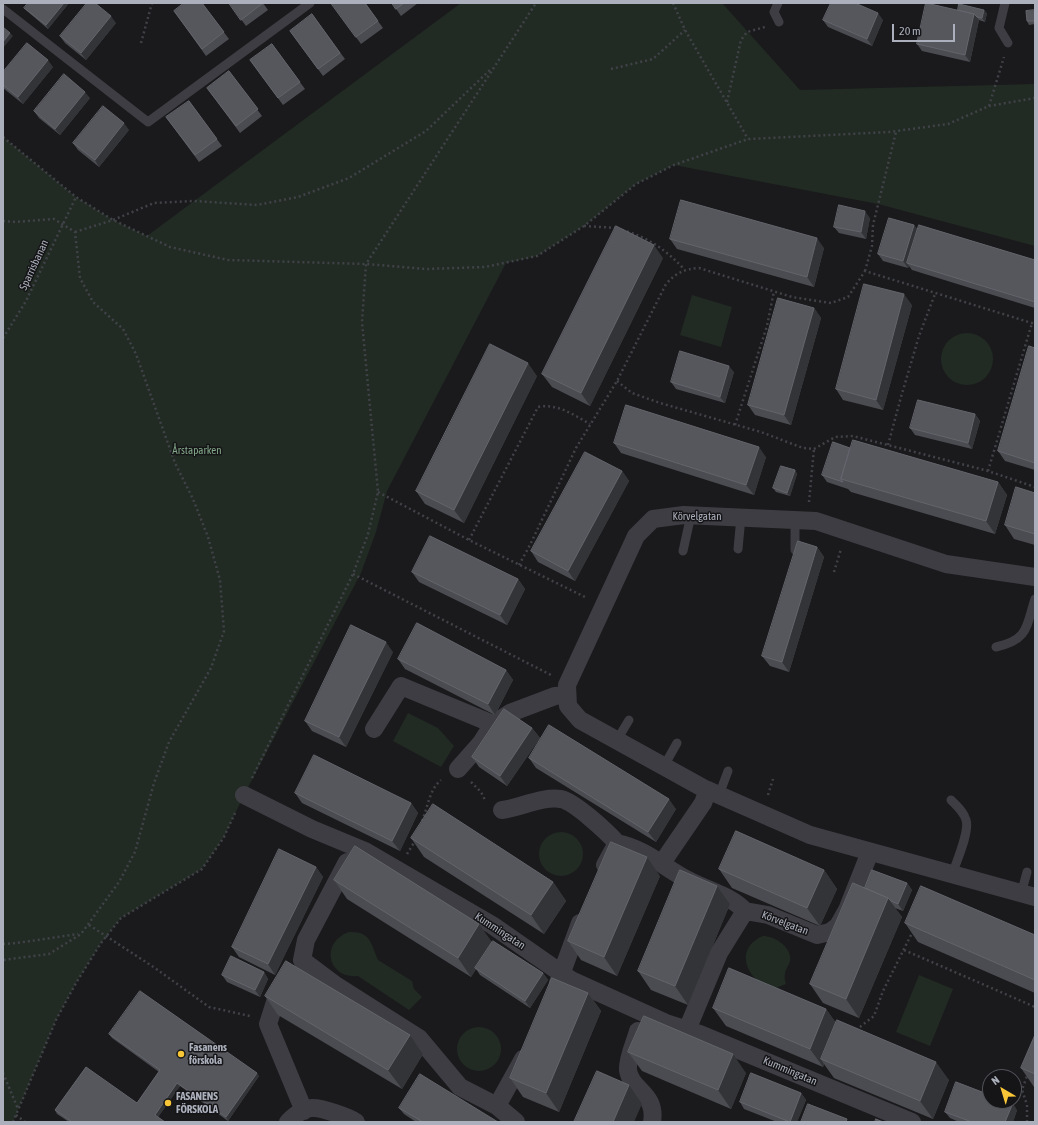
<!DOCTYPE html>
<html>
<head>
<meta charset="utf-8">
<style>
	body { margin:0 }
	#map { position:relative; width:1038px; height:1125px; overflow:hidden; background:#1a1a1c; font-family:"Asap Condensed",sans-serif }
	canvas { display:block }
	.frame { position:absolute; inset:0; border:4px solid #acb0bc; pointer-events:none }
	.north { position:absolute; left:982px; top:1069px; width:40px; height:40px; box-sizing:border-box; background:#151517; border:1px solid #515359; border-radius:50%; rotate:322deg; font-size:11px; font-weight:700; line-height:16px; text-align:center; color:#acb0bc }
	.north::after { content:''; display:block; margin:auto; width:14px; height:18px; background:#f8c636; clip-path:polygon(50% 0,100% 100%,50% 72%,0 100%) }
	.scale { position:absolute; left:892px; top:24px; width:63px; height:18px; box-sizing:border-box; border:2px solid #acb0bc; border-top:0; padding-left:5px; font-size:12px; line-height:14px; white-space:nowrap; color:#acb0bc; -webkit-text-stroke:3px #151517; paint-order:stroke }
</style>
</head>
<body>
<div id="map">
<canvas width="1038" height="1125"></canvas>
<div class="frame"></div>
<div class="north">N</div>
<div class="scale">20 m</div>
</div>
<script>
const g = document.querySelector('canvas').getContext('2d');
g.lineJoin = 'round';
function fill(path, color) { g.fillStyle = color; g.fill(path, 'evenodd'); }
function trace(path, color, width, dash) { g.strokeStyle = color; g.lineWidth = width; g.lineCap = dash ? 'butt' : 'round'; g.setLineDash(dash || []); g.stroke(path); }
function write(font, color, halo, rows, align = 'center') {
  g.font = font + ' "Asap Condensed",sans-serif'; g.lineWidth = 3; g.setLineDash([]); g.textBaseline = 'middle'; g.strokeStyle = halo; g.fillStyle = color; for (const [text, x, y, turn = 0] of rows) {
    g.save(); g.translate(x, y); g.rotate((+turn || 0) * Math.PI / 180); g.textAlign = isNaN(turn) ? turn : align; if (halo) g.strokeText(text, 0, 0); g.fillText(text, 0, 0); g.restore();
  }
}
fill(new Path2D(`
	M461 3H722L800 90 1035 84V246L878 204 674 165 636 184 584 226 537 256 506 263 387 491 376 532 361 573 244 795 224 837 202 869 121 918 101 943 76 983 56 1020 13 1122H3V137L76 197 113 220 147 236Z
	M692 295 732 307 721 347 680 335Z
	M941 359a26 26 0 1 1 52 0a26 26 0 1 1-52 0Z
	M408 713 438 728 454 746 441 767 393 741Z
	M539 854a22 22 0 1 1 44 0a22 22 0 1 1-44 0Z
	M349 932C371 931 371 944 378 960L412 981 414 989 422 997 409 1010 358 976C327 979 320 942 349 932Z
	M763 936C774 936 788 945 790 956 792 963 785 968 785 974 784 977 785 981 786 984L771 990C766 987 761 985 758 981 741 966 741 945 763 936Z
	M919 975 953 989 930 1046 896 1032Z
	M457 1049a22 22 0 1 1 44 0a22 22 0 1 1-44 0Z`), '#212b23');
trace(new Path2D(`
	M673 3 685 30 748 139
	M141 43 152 3
	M611 69 653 59 685 30
	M727 102 741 40 747 32 765 27
	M989 106 1004 57
	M3 137 76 197 113 220 170 247 228 260 366 264 426 269 485 267 537 256 584 226 636 184 674 165 748 139 889 132 948 124 989 106 1035 98
	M3 221 15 222 54 219 75 232 80 278 93 302 123 329 136 354 175 463 193 499 208 537 220 580 224 631 211 668 169 742 154 783 135 852 119 882 81 934 49 954 3 960
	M584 226 617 228
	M622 230C648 237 666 250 684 269
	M75 232 113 220 154 203 194 201 257 205 298 197 349 178 426 131 492 68
	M865 271 872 246 873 225 896 132
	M3 338 26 301 76 197
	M617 381 632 393 660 403 761 432 803 448 814 449 835 437 853 436 988 471 1035 487
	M735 425 767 326 774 291
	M888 445 901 397 919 336 935 294
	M988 471 1032 323
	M378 492 469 540 587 598
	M809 502 814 449
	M469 540 538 407C557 403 574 415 590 424
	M519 565 530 545 576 448 617 381 666 284C676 273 684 269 699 268L792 297 831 303 848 297 865 271 1035 324
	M834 572 841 549
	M353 574 551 675
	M252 778 353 574 368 534 378 492 362 322 366 264 536 3
	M471 782 481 792 485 800
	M768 795 773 779
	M422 821C428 807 429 790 441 780
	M407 854 415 841
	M89 925 155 968 209 1007 250 1016
	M3 944 17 943 78 934
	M904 950 1035 1007
	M856 1030 874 1016 883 991 913 931
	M3 1073 18 1109
	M16 1115 25 1122
	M13 1122 56 1020 76 983 101 943 121 918 202 869 224 837 235 813
	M1027 1122V1105L1022 1090 1028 1073`), '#404248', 2.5, [2, 3]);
trace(new Path2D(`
	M778 3 774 12 779 22
	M1005 3 999 28 1008 43
	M3 9 148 122 310 3
	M795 519V550
	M738 549 741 517
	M683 551 691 515
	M996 647C1029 640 1026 626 1035 599
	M617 740 629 720
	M664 766 677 743
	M719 795 728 771
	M951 800C957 806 964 812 966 820 970 832 956 862 952 875
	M1021 894 1027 872`), '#3d3d43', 9);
trace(new Path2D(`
	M1035 577 946 564 816 521 684 515 653 519 636 536 567 685 568 706 580 720 703 788 810 835 1035 897
	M374 729 401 686 493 724
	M458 769 481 743 493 724 510 713 555 696 567 695
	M244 795 312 829 365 851 492 925 571 980 666 1023 700 1034 912 1122
	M502 810C520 808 542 796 561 799 575 802 607 832 617 843L605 865
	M617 843C646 849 663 867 688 880 708 891 730 895 745 911
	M347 862 306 940 302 960 334 984 419 1038 460 1087 497 1106 516 1122
	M662 863 703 803 708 790
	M558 983 580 923
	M283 987 276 999 268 1024 304 1111
	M687 1030 719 953 745 911 768 915 817 935 830 932 838 926 847 910 870 852
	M638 1031C635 1043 627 1058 628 1070 631 1091 657 1093 652 1122
	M497 1106 523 1059
	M288 1122C294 1116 303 1108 312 1108 320 1107 349 1117 356 1122`), '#3d3d43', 18);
fill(new Path2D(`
	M69 3 48 29 27 11 24 8Z
	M202 3 229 39 206 56 174 11Z
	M229 3H263L268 10 246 26Z
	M331 3H365L383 28 361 44Z
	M392 3H418L401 16Z
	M958 10 987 13 985 22 979 20 970 62 922 51 917 44Z
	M1035 10V24L1029 25 1027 21Z
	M312 14 345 59 323 76 290 31Z
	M823 20H883L872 46 828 27Z
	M116 23 86 60 65 43 60 36Z
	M272 44 305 89 283 105 250 60Z
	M53 67 23 104 3 88V72Z
	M229 71 262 116 240 133 207 88Z
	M90 98 60 135 39 118 34 111Z
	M189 101 222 146 199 162 166 117Z
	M129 130 99 167 78 150 73 143Z
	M870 218 866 239 839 233 834 227Z
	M914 225 917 229 1035 260V308L912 270 909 266 908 268 883 261 878 254Z
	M670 239 824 248 814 287 677 249Z
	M663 258 590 406 552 387 542 374Z
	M912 305 883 410 843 400 836 389Z
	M814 308 821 318 791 425 755 415 748 405Z
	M1035 348V470L1005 461 998 451Z
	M734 372 725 403 676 389 671 382Z
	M537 376 464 523 425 504 416 491Z
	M975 414 980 421 972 449 915 435 910 428Z
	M614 443 766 457 754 495 621 453Z
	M850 448 998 482 1007 495 995 534 851 492 848 489 827 482 822 475Z
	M795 470 797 474 790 496 776 492 773 488Z
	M622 471 629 481 575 581 538 562 531 551Z
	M1035 493V545L1014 539 1005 525Z
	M817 547 824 557 789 672 770 666 762 656Z
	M412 572 518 579 525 589 507 625 419 582Z
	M393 652 346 747 312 731 305 721Z
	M398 659 506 670 513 680 495 715 405 669Z
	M532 728 540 738 507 786 479 767 472 757Z
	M529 758 676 809 656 842 536 768Z
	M295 793 411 803 418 813 400 851 302 803Z
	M411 838 553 882 566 901 544 934 424 857Z
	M316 867 323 877 275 975 239 957 232 947Z
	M719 869 824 870 837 889 820 926 732 888Z
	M660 876 617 976 581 960 568 941Z
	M334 880 492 942 543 973 548 980 530 1008 480 975 476 969 471 977 347 899Z
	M907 883 912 890 903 911 895 908 902 917 859 1018 823 1003 810 984 865 888Z
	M717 886 730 904 688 1005 651 990 638 971Z
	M905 923 1035 935V993L918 942Z
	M264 972 268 979 260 997 227 982 222 975Z
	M588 993 601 1011 559 1112 523 1097 510 1078Z
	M265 996 410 1035 423 1054 402 1089 278 1015Z
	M713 1008 826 1009 836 1023 949 1080 933 1119 834 1078 824 1064 823 1067 726 1026Z
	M109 1034 259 1076 228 1121 180 1086 158 1117 165 1122H69L57 1114 55 1110 137 1103 159 1072 112 1038Z
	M1035 1035V1087H1034L1021 1068Z
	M628 1052 746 1073 731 1109 642 1071Z
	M801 1093 806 1100 797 1122H777L744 1109 740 1102Z
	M399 1108 498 1122H416L404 1114Z
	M1017 1110 1013 1122H959L950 1118 945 1112Z`), '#4b4c51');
fill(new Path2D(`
	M64 3H69L48 29 46 25Z
	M984 10 987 13 985 22 982 18Z
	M878 13 883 20 872 46 867 39Z
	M974 14 979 20 970 62 965 55Z
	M111 16 116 23 86 60 81 53Z
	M10 33 13 36 3 48V42Z
	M48 60 53 67 23 104 18 97Z
	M85 92 90 98 60 135 55 129Z
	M124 123 129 130 99 167 95 160Z
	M865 211 870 218 866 239 861 232Z
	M914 225 919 232 907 263 909 266 908 268 903 261Z
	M817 238 824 248 814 287 807 277Z
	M654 245 663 258 590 406 581 393Z
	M904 294 912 305 883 410 876 400Z
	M814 308 821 318 791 425 784 415Z
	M528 363 537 376 464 523 454 510Z
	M729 366 734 372 725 403 720 397Z
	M975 414 980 421 972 449 968 443Z
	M759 447 766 457 754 495 746 485Z
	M795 470 797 474 790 496 787 493Z
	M622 471 629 481 575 581 568 571Z
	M998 482 1007 495 995 534 986 521Z
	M817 547 824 557 789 672 782 662Z
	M518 579 525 589 507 625 500 615Z
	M386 642 393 652 346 747 339 737Z
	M506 670 513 680 495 715 488 704Z
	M532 728 540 738 507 786 500 776Z
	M669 799 676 809 656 842 648 832Z
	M411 803 418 813 400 851 392 841Z
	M647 857 660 876 617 976 604 957Z
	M316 867 323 877 275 975 268 964Z
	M824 870 837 889 820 926 807 908Z
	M553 882 566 901 544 934 531 915Z
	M907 883 912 890 903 911 898 904Z
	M717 886 730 904 688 1005 675 986Z
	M888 898 902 917 859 1018 846 999Z
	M479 924 492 942 471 977 458 958Z
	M264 972 268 979 260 997 255 990Z
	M543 973 548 980 530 1008 525 1001Z
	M588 993 601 1011 559 1112 546 1093Z
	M826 1009 839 1028 821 1059 824 1064 823 1067 810 1049Z
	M410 1035 423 1054 402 1089 388 1070Z
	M733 1054 746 1073 731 1109 718 1090Z
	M936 1062 949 1080 933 1119 920 1101Z
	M257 1073 259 1076 228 1121 226 1117Z
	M177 1083 180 1086 157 1119 155 1115Z
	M629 1085 642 1104 634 1122H613Z
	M801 1093 806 1100 797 1122H790Z
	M1013 1103 1017 1110 1013 1122H1005Z`), '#333437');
const building = new Path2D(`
	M28 3H64L46 25 24 8Z
	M87 3H95L111 16 81 53 60 36Z
	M184 3H202L224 32 202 49 174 11Z
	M229 3H263L241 20Z
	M331 3H365L378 21 356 37Z
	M392 3H404L396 9Z
	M831 3H855L878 13 867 39 823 20Z
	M926 3 974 14 965 55 917 44Z
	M959 4 984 10 982 18 977 17 974 14 958 10Z
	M1035 10V21H1027L1026 11Z
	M312 14 340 53 318 69 290 31Z
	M3 27 10 33 3 42Z
	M27 43 48 60 18 97 3 85V72Z
	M272 44 300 82 278 98 250 60Z
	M229 71 258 109 236 126 207 88Z
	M64 74 85 92 55 129 34 111Z
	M189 101 217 139 195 155 166 117Z
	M103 106 124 123 95 160 73 143Z
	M681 200 817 238 807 277 670 239Z
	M839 205 865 211 861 232 834 227Z
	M889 218 914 225 903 261 878 254Z
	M919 225 1035 260V302L907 263Z
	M616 226 654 245 581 393 542 374Z
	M864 284 904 294 876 400 836 389Z
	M778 298 814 308 784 415 748 405Z
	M490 344 528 363 454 510 416 491Z
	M1029 346 1035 348V463L998 451Z
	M680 351 729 366 720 397 671 382Z
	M918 400 975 414 968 443 910 428Z
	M626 405 759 447 746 485 614 443Z
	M853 440 998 482 986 521 841 479Z
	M833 442 850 448 841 479 843 482 822 475Z
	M585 452 622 471 568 571 531 551Z
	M781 466 795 470 787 493 773 488Z
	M1016 487 1035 493V534L1005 525Z
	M430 536 518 579 500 615 412 572Z
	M798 541 817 547 782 662 762 656Z
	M417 623 506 670 488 704 398 659Z
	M351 625 386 642 339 737 305 721Z
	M504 709 532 728 500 776 472 757Z
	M549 725 669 799 648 832 529 758Z
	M314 755 411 803 392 841 295 793Z
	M433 804 553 882 531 915 411 838Z
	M736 831 824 870 807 908 719 869Z
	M611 842 647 857 604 957 568 941Z
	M355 846 479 924 458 958 334 880Z
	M279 849 316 867 268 964 232 947Z
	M680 870 717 886 675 986 638 971Z
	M872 870 907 883 898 904 891 901 888 898 865 888Z
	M853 883 888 898 846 999 810 984Z
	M921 886 1035 935V980L905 923Z
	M493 941 543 973 525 1001 475 968Z
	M231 956 264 972 255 990 222 975Z
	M286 961 410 1035 388 1070 265 996Z
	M729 968 826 1009 810 1049 713 1008Z
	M552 978 588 993 546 1093 510 1078Z
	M140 991 257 1073 226 1117 177 1083 155 1115 165 1122H72L55 1110 86 1067 137 1103 160 1070 109 1034Z
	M644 1016 733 1054 718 1090 628 1052Z
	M837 1020 936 1062 920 1101 821 1059Z
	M1035 1035V1074L1021 1068Z
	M597 1071 629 1085 613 1122H574Z
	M751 1073 801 1093 790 1122 740 1102Z
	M420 1074 498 1122H423L399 1108Z
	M956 1082 990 1095V1101H1006L1013 1103 1005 1122H972L945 1112Z
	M808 1104 847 1119 846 1122H801Z
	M876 1119 883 1122H875Z`);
fill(building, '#56575d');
trace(building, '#63656c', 1);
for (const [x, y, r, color] of [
	[181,1054,4,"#f8c636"],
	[168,1103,4,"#f8c636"]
]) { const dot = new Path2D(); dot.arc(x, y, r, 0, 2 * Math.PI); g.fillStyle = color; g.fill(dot); trace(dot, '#151517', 1.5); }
write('11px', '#acb0bc', '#151517', [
	["Sparrisbanan",34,265,-65],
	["Körvelgatan",697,517],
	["Körvelgatan",785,923,21],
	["Kummingatan",500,931,33],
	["Kummingatan",790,1071,23]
]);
write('11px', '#82a788', '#151517', [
	["Årstaparken",197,451]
]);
write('bold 11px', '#acb0bc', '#151517', [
	["Fasanens",189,1048],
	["förskola",189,1061],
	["FASANENS",176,1097],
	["FÖRSKOLA",176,1110]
], 'left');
</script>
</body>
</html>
